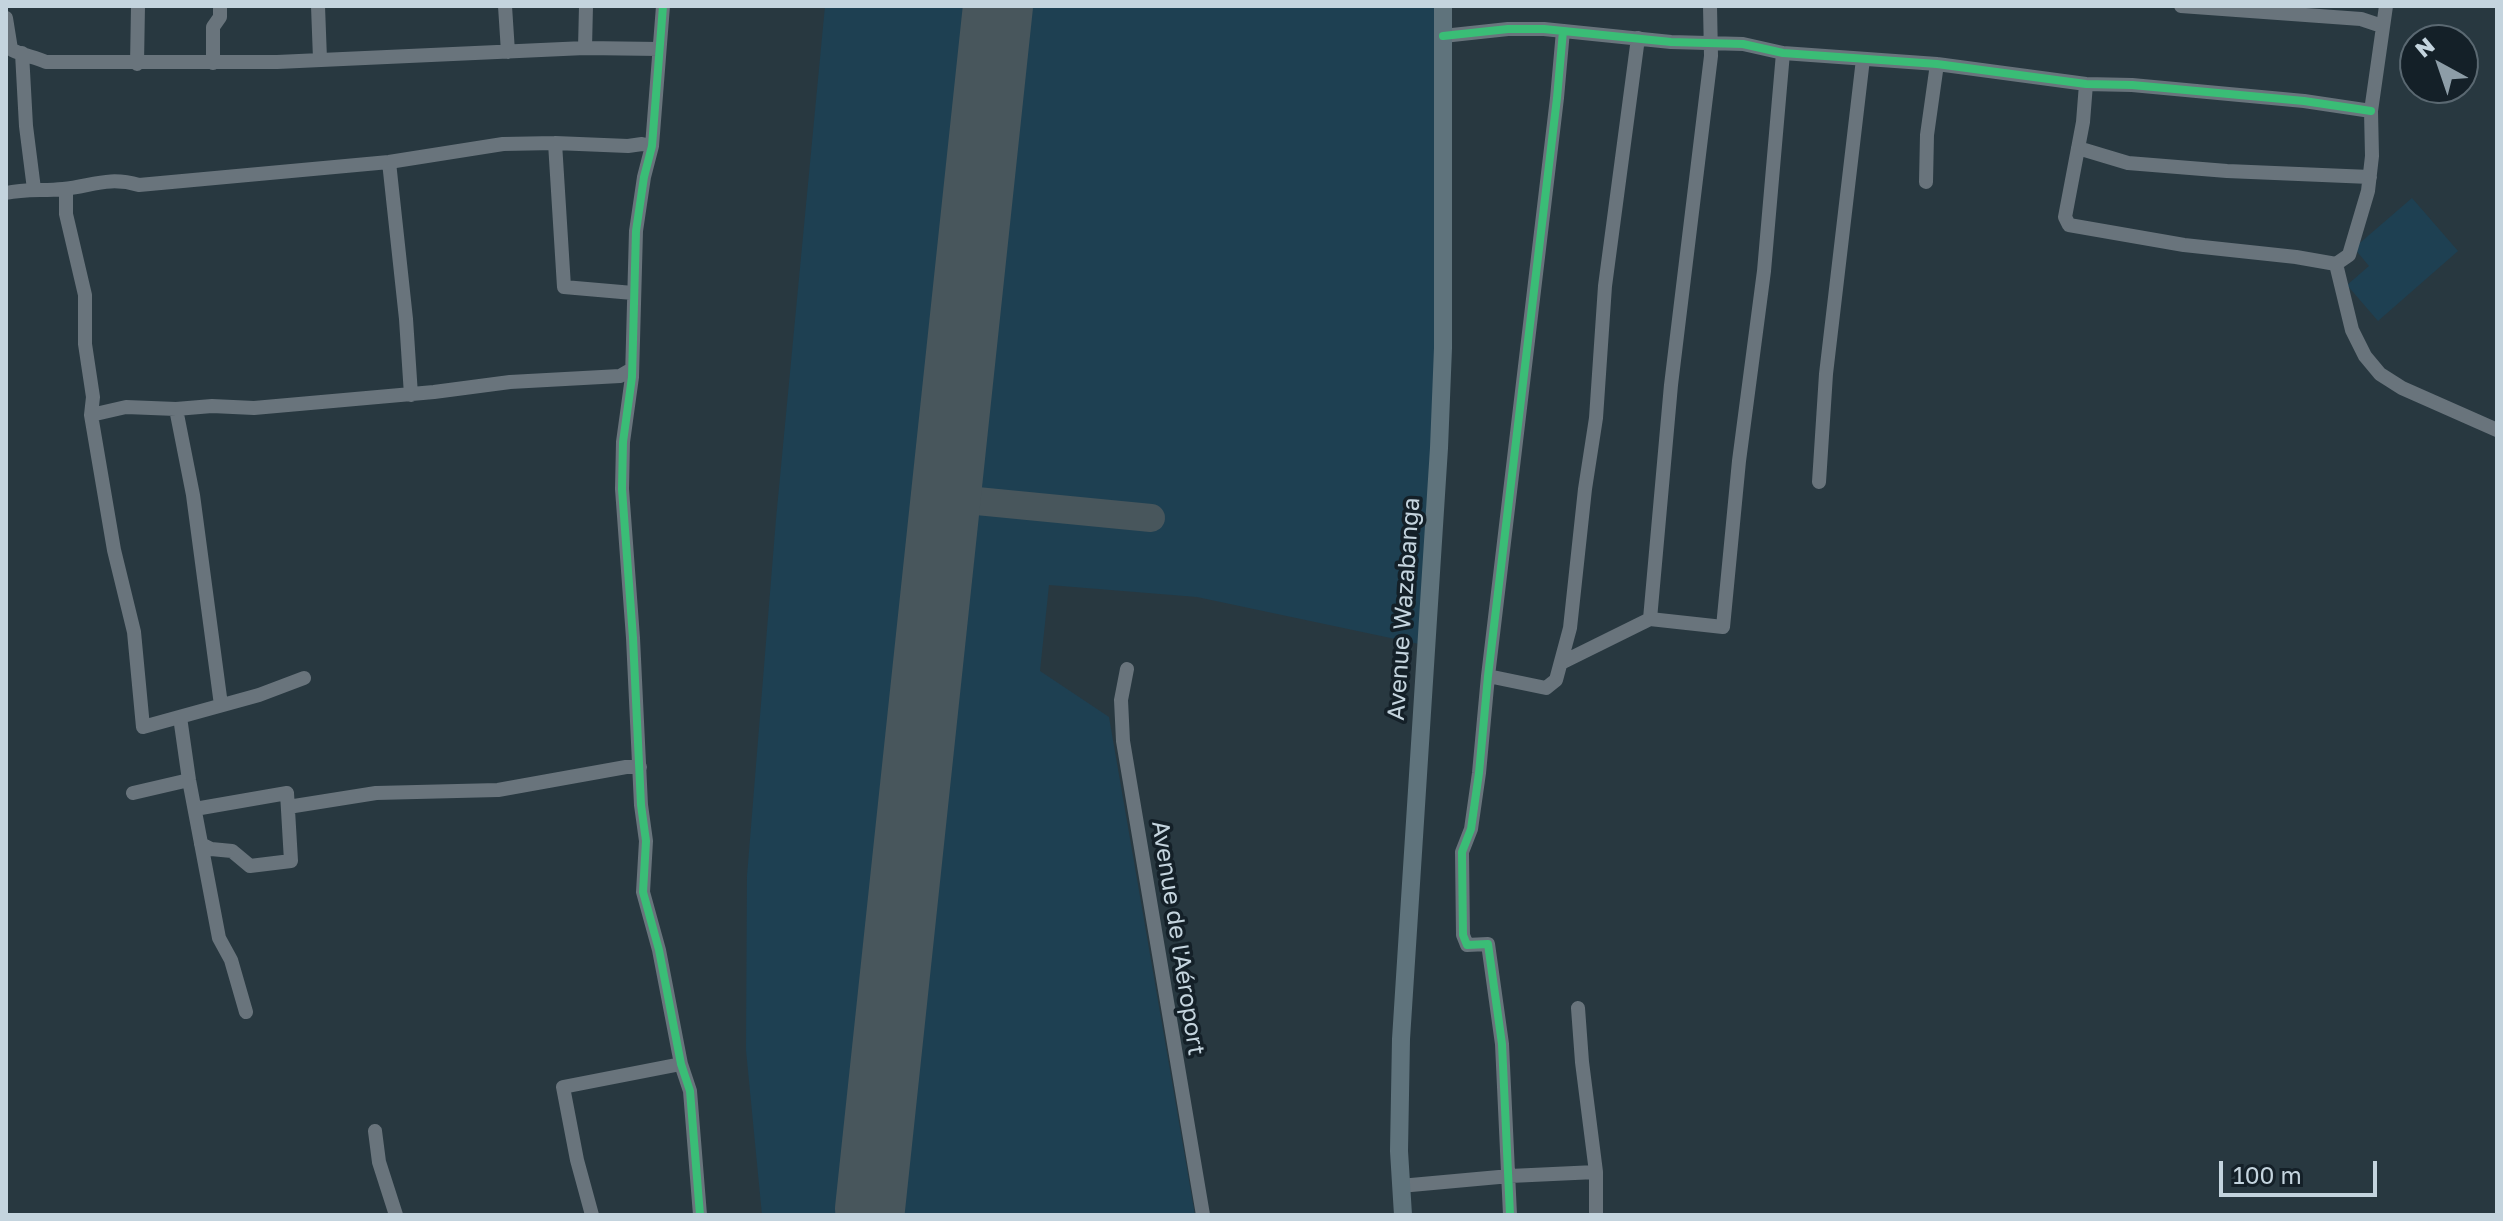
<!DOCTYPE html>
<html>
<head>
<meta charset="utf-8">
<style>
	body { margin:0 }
	#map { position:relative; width:2503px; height:1221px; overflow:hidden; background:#283840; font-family:"Golos Text",sans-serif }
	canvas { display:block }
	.frame { position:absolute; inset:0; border:8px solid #c4d4de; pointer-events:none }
	.north { position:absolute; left:2399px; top:24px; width:80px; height:80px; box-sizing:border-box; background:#142028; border:2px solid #5a6871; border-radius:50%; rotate:320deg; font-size:22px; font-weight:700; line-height:32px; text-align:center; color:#c4d4de }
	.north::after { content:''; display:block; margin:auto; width:28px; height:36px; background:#8d9da7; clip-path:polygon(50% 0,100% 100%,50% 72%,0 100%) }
	.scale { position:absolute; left:2219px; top:1161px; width:158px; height:36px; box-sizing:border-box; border:4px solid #c4d4de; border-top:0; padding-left:10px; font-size:24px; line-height:28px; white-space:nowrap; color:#c4d4de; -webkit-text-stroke:6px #142028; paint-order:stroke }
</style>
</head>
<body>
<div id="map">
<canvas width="2503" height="1221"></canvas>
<div class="frame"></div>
<div class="north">N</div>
<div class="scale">100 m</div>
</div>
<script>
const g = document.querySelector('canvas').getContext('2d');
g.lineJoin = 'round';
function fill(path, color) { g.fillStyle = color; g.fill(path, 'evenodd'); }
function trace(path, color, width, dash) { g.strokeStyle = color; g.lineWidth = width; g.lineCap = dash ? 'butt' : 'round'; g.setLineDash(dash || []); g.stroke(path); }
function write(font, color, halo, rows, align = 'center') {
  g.font = font + ' "Golos Text",sans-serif'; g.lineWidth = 7; g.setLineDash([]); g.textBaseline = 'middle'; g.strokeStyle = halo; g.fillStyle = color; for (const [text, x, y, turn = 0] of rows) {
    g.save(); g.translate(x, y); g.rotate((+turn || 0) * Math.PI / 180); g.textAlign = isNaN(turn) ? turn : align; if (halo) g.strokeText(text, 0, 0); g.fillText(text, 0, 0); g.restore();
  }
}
fill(new Path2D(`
	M825 6H1435L1441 365 1419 644 1197 597 1049 585 1040 671 1109 717 1195 1215H762L746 1050 747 876 776 519Z
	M2412 198 2458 251 2378 321 2347 285 2369 266 2354 248Z`), '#1e4052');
trace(new Path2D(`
	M946 498 1151 518`), '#48565c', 28);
trace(new Path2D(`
	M870 1209 998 6`), '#48565c', 70);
trace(new Path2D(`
	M318 6 320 59
	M505 6 508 52
	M663 6 652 146 644 177 636 231 632 377 623 442 622 489 633 638 641 805 646 841 643 892 659 950 681 1064 690 1091 700 1215
	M2181 6 2361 19 2382 26
	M6 18 11 49C17 54 36 57 46 62H277L585 48 659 49
	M1443 36 1508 29H1544L1671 42 1743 44 1783 53 1937 64 2086 84 2132 85 2304 101 2371 111
	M585 48 586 6
	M22 53 26 126 34 189
	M213 63V27L220 17V6
	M137 64 138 6
	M2086 84 2083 122 2065 217 2069 225 2184 245 2296 257 2336 264 2349 255 2368 191 2372 156 2371 111 2386 6
	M555 143 564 287 633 293
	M2078 148 2128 163 2227 171 2370 177
	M389 162 406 319 411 395
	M1926 182 1927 135 1937 64
	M66 189V214L85 295V344L93 397 91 415 114 550 134 632 143 727 259 695 304 678
	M6 193C25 189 44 191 63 189 92 186 108 176 139 185L389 162 503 144 555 143 628 146 642 144 652 146
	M2336 264 2352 330 2365 356 2380 374 2402 388 2497 430
	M176 409 193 495 221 705
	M91 415 126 407 176 409 212 406 254 408 434 392 510 382 620 376 632 369
	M1819 482 1826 374 1863 59
	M1650 619 1671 385 1711 56 1710 6
	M1561 663 1650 619 1723 627 1739 461 1764 271 1783 53
	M1127 669 1121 700 1123 741 1203 1215
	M1488 676 1546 688 1556 680 1570 628 1585 489 1596 418 1605 286 1638 38
	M180 717 189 780 219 938 231 960 246 1012
	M133 793 189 780
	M288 807 376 793 498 790 626 767H640
	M195 809 287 793 291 861 250 866 232 851 211 849 201 844
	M1578 1008 1582 1062 1596 1172V1215
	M375 1131 379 1162 396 1215
	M1400 1186 1510 1176 1596 1172
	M592 1215 577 1160 563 1087 681 1064
	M1510 1215 1502 1044 1488 944 1467 945 1463 935 1462 852 1471 829 1479 773 1488 676 1557 98 1563 31`), '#69747c', 14);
trace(new Path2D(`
	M1403 1215 1399 1151 1401 1039 1439 448 1443 348V6`), '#5f737c', 18);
trace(new Path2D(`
	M663 6 652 146 644 177 636 231 632 377 623 442 622 489 633 638 641 805 646 841 643 892 659 950 681 1064 690 1091 700 1215
	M1443 36 1508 29H1544L1671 42 1743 44 1783 53 1937 64 2086 84 2132 85 2304 101 2371 111
	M1510 1215 1502 1044 1488 944 1467 945 1463 935 1462 852 1471 829 1479 773 1488 676 1557 98 1563 31`), '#3abd76', 8);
write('24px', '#c4d4de', '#142028', [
	["Avenue Wazabanga",1404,609,-86],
	["Avenue de l'Aéroport",1178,938,81]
]);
</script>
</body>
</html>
